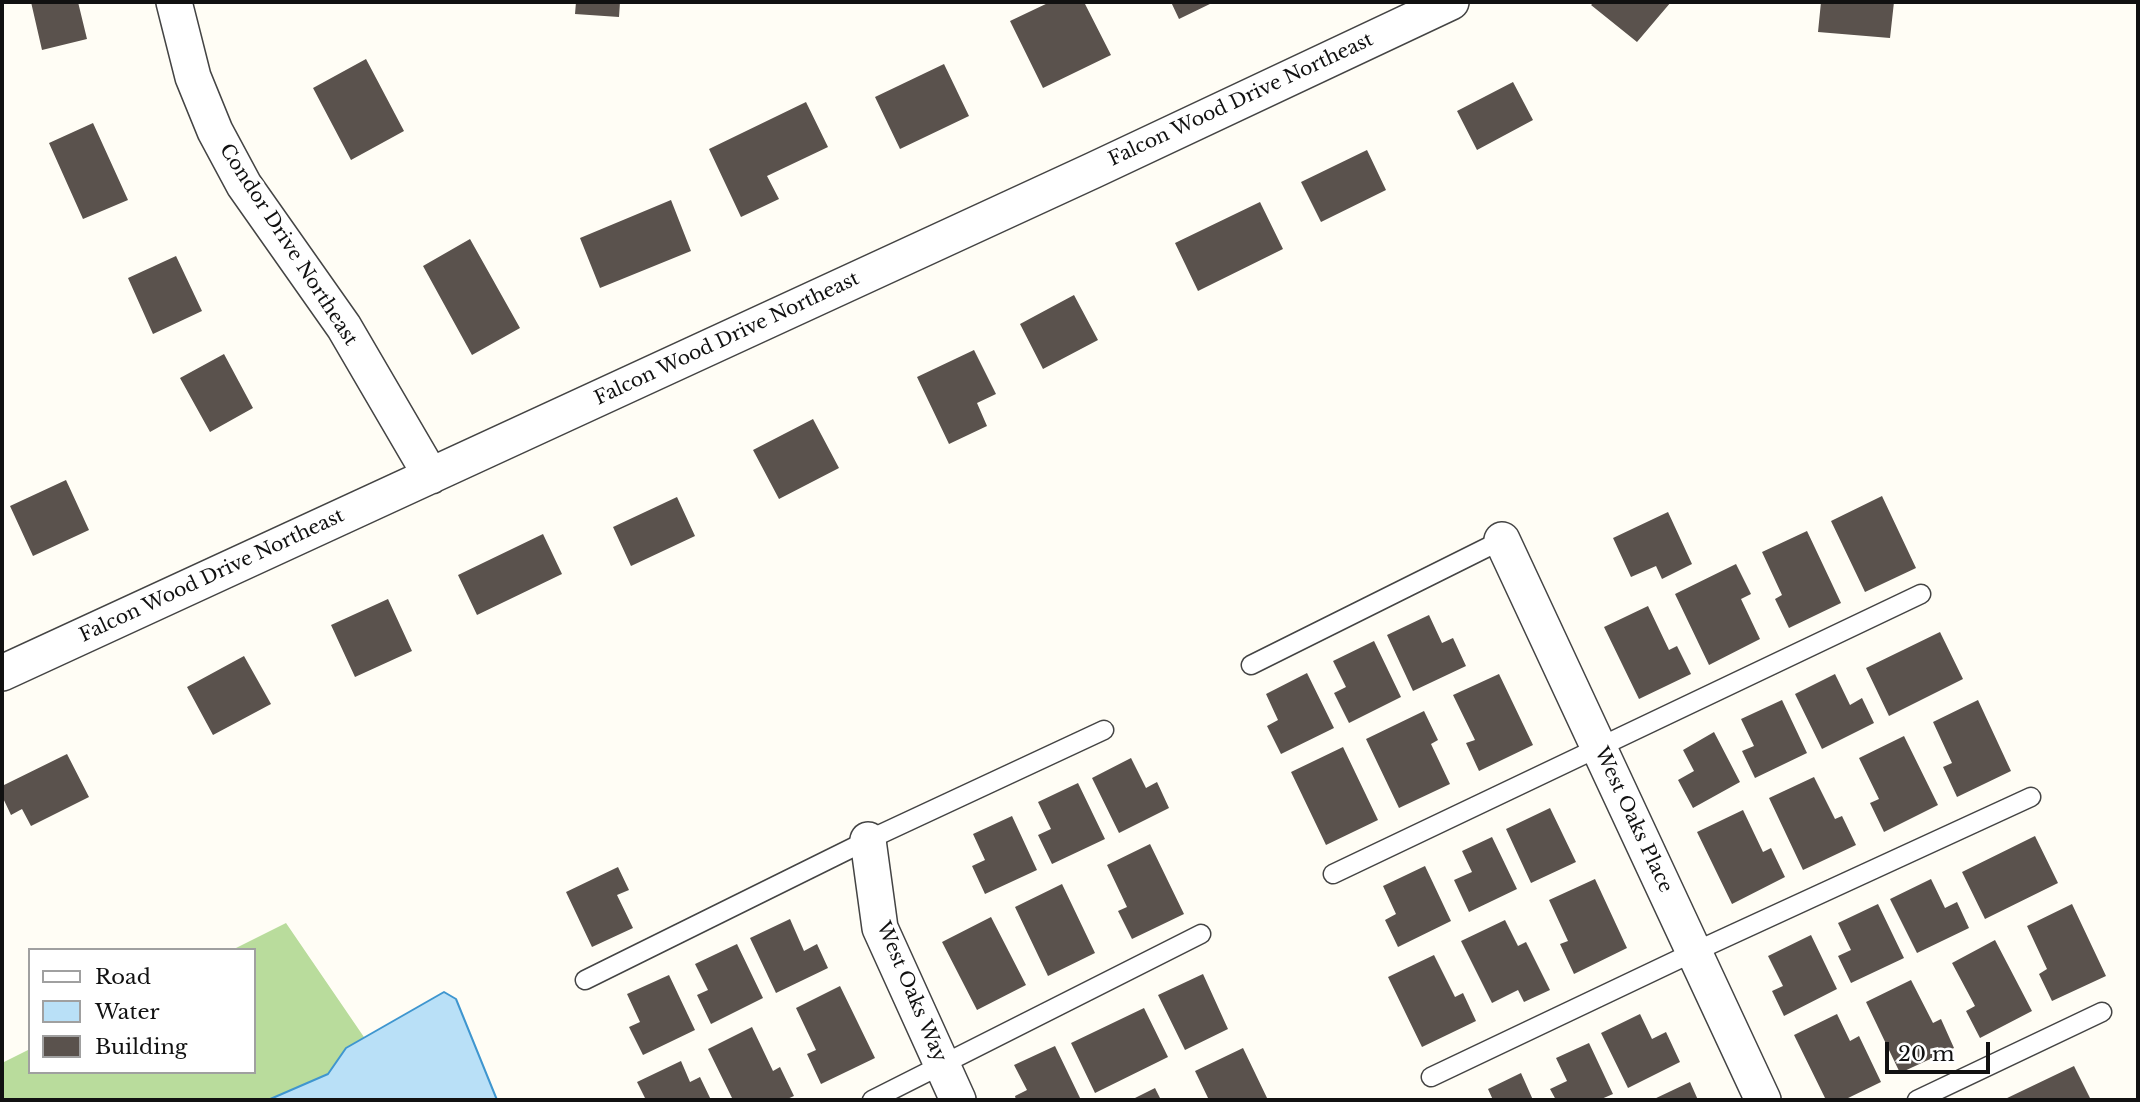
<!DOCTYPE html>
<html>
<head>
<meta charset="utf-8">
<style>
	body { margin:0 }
	#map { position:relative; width:2140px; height:1102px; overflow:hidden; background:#fffdf5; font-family:"Libre Baskerville",serif }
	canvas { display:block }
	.frame { position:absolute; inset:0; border:4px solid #111; pointer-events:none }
	.legend { position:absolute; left:28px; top:948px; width:228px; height:126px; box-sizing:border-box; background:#fff; border:2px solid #a0a0a0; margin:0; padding:9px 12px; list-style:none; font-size:21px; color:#111 }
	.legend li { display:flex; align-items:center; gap:14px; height:35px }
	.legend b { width:35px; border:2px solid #a0a0a0 }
	.scale { position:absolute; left:1885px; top:1042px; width:105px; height:32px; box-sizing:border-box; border:4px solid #111; border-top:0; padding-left:9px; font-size:21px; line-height:24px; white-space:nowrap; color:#111; -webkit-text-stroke:5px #fff; paint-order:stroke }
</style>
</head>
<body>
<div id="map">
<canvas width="2140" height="1102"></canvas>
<div class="frame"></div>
<ul class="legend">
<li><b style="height:9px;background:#fff"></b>Road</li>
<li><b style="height:19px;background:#b9e0f7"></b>Water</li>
<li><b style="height:19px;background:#5a524d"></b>Building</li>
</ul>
<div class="scale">20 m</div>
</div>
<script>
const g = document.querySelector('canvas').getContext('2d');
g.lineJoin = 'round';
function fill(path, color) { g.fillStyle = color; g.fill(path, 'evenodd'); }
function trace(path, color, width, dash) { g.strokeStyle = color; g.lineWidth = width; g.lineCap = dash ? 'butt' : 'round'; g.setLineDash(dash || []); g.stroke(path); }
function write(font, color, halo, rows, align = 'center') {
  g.font = font + ' "Libre Baskerville",serif'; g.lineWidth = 7; g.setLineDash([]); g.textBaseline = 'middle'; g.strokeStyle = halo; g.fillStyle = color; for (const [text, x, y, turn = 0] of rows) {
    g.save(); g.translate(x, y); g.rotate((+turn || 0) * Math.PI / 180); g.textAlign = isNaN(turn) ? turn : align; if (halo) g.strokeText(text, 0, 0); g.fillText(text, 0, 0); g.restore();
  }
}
fill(new Path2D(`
	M286 923 407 1100H2V1063L30 1049V1072H254V950H232Z`), '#b9dc9c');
const water = new Path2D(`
	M444 992 456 999 497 1100H268L328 1074 346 1048Z`);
fill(water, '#b9e0f7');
trace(water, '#3f96cf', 2);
fill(new Path2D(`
	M31 2H78L87 39 42 50Z
	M576 2H620L619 17 575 14Z
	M1050 2H1084L1111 55 1043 88 1010 21Z
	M1171 2H1214L1179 19Z
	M1594 2H1671L1637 42 1591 5Z
	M1821 2H1894L1890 38 1818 32Z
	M366 59 404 131 351 160 313 88Z
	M944 64 969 116 900 149 875 97Z
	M1513 82 1533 120 1477 150 1457 111Z
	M806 102 828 147 767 176 779 199 741 217 709 149Z
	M93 123 128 200 83 219 49 143Z
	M1367 150 1386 190 1321 222 1301 182Z
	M671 200 691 251 600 288 580 238Z
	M1260 202 1283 249 1198 291 1175 243Z
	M470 239 520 328 472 355 423 266Z
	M176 256 202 311 153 334 128 278Z
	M1074 295 1098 340 1043 369 1020 324Z
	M974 350 996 394 977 403 987 426 949 444 917 377Z
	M224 354 253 408 210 432 180 378Z
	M813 419 839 468 779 499 753 450Z
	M66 480 89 530 33 556 10 506Z
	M1882 496 1916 568 1865 592 1831 521Z
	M677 497 695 536 631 566 613 527Z
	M1668 512 1692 564 1662 579 1656 566 1631 577 1613 538Z
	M1807 531 1841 603 1789 628 1775 599 1782 595 1762 552Z
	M543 534 562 574 477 615 458 575Z
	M1736 564 1751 594 1741 599 1760 639 1709 665 1675 594Z
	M388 599 412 651 355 677 331 625Z
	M1648 606 1669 650 1677 646 1691 674 1639 699 1604 627Z
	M1429 615 1442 643 1453 638 1466 666 1413 691 1387 635Z
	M1940 632 1963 679 1889 716 1866 668Z
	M1374 641 1401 697 1349 723 1334 693 1346 687 1333 661Z
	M244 656 271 704 213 735 187 687Z
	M1307 673 1334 728 1281 754 1267 726 1278 720 1266 694Z
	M1499 674 1533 745 1479 771 1466 743 1475 740 1453 695Z
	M1835 674 1850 705 1862 698 1874 723 1822 749 1795 694Z
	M1782 700 1807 753 1755 778 1742 751 1754 746 1741 719Z
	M1978 700 2011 771 1957 797 1943 767 1952 763 1933 722Z
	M1424 711 1438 740 1431 744 1450 784 1399 808 1366 739Z
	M1714 732 1740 782 1693 808 1678 780 1694 771 1683 750Z
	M1904 736 1938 805 1884 832 1870 803 1879 799 1859 758Z
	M1343 747 1378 820 1326 845 1291 772Z
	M67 754 89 797 31 826 22 809 11 815 2 796V786Z
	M1131 758 1146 788 1157 782 1169 808 1119 833 1092 778Z
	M1814 777 1835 819 1842 816 1856 845 1803 870 1769 798Z
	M1078 783 1105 839 1052 864 1038 835 1051 829 1038 802Z
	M1550 808 1576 862 1531 883 1506 829Z
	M1743 810 1763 852 1771 848 1785 877 1732 904 1697 832Z
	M1012 816 1037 870 985 894 972 866 985 860 973 834Z
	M2035 836 2058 883 1985 919 1962 872Z
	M1492 837 1517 889 1469 912 1454 880 1472 872 1462 851Z
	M1150 844 1184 914 1132 939 1118 911 1127 907 1107 865Z
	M1425 866 1451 921 1398 947 1385 920 1396 914 1383 886Z
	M618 867 629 890 617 895 633 928 592 947 566 892Z
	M1595 879 1627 948 1574 974 1560 944 1568 941 1549 900Z
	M1931 879 1945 908 1957 902 1969 928 1917 953 1890 899Z
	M1062 884 1095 953 1048 976 1015 907Z
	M1878 904 1904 958 1851 983 1838 956 1851 950 1838 923Z
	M2072 904 2106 976 2052 1001 2039 974 2047 969 2027 926Z
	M991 917 1026 985 977 1010 942 942Z
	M790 919 804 951 817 944 828 968 776 993 750 938Z
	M1505 920 1518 946 1526 942 1550 990 1524 1002 1518 990 1492 1003 1461 941Z
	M1811 935 1837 989 1784 1016 1772 991 1783 986 1768 956Z
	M1995 940 2032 1011 1980 1038 1966 1011 1975 1006 1952 963Z
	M737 944 763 998 711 1024 697 995 708 990 695 964Z
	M1434 955 1455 997 1463 993 1476 1021 1422 1047 1388 977Z
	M1203 974 1228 1029 1185 1050 1158 995Z
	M669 975 695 1030 643 1055 629 1027 640 1022 627 994Z
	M1911 980 1933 1023 1941 1019 1954 1048 1900 1073 1866 1002Z
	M840 986 875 1058 821 1084 807 1054 816 1050 796 1008Z
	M1144 1008 1168 1057 1095 1093 1071 1043Z
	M1640 1014 1652 1039 1666 1032 1680 1062 1628 1088 1601 1033Z
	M1837 1014 1850 1041 1859 1036 1881 1082 1844 1100H1826L1794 1035Z
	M752 1027 773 1071 780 1067 794 1096 785 1100H733L708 1049Z
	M1589 1043 1613 1094 1599 1100H1556L1550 1089 1567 1081 1556 1058Z
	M1055 1046 1081 1100H1016L1015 1096 1027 1090 1014 1065Z
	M1243 1048 1268 1100H1209L1195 1071Z
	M681 1061 690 1082 700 1077 711 1100H646L637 1082Z
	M2074 1066 2091 1100H2003Z
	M1521 1073 1533 1100H1493L1488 1089Z
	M1690 1082 1698 1100H1652Z
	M1155 1088 1161 1100H1131Z`), '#5a524d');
const service = new Path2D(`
	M1251 665 1502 540
	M1333 874 1921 594
	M585 980 868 840 1104 730
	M1431 1077 1694 952 2031 797
	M872 1100 1201 934
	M1917 1100 2102 1012`);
const minor = new Path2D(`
	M174 2 193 77 215 131 244 185 344 327 431 476
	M1502 540 1763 1100
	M2 673 1094 170 1451 2
	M868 840 880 928 958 1100`);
trace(service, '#444', 21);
trace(minor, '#444', 38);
trace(service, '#fff', 18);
trace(minor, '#fff', 35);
write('19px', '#111', '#fff', [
	["Falcon Wood Drive Northeast",1241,100,-25],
	["Condor Drive Northeast",288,245,57],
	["Falcon Wood Drive Northeast",727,339,-25],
	["Falcon Wood Drive Northeast",212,576,-25],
	["West Oaks Place",1633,820,65],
	["West Oaks Way",911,992,67]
]);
</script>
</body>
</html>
